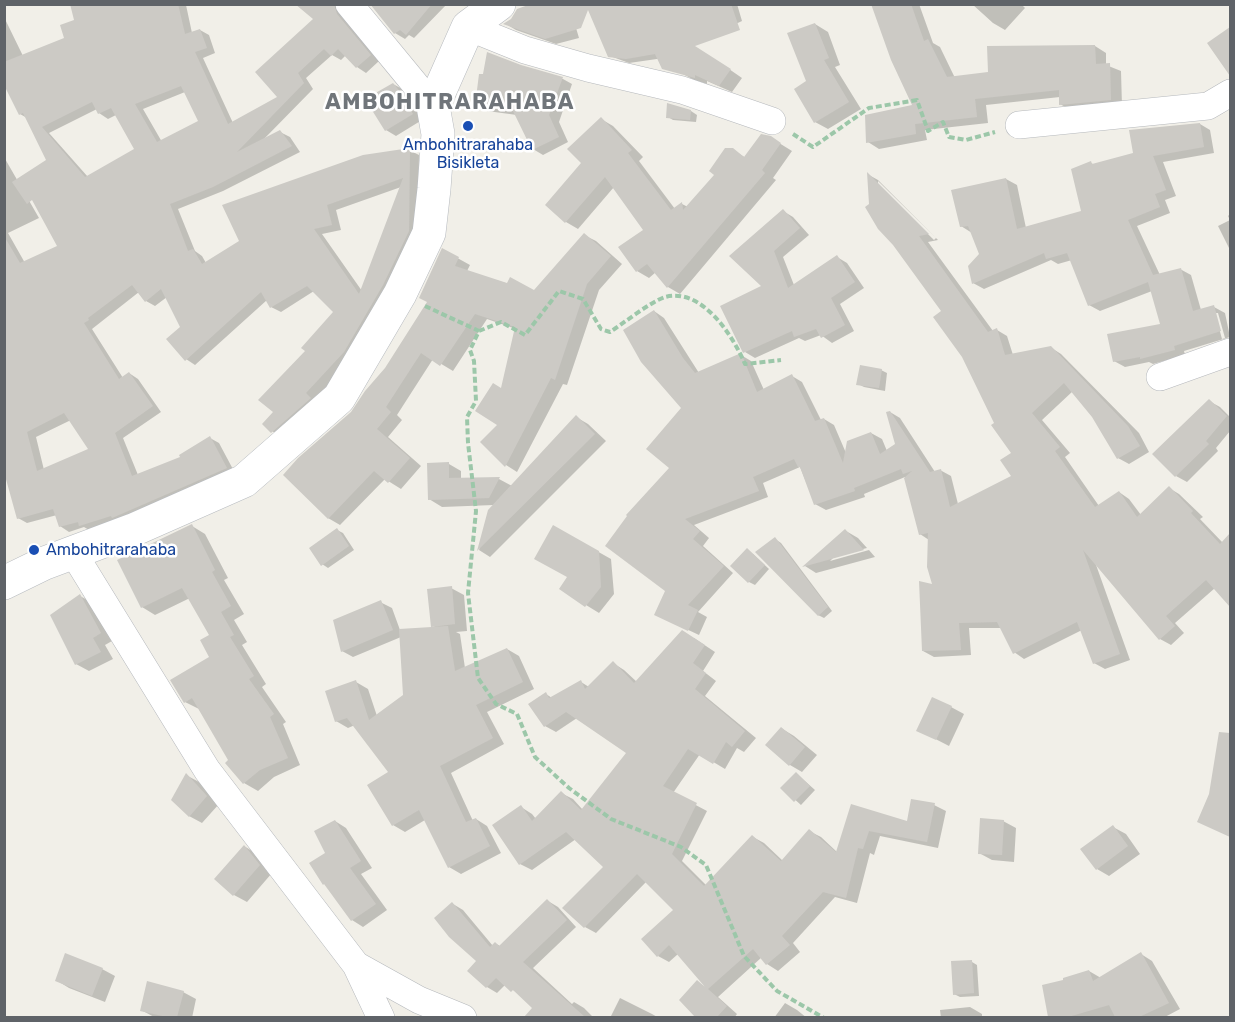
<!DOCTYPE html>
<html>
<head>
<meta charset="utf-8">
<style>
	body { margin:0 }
	#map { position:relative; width:1235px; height:1022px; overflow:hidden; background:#f1efe8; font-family:Rubik,sans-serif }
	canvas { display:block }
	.frame { position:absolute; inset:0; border:6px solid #5f6368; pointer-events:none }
</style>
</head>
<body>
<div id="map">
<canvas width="1235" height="1022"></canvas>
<div class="frame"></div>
</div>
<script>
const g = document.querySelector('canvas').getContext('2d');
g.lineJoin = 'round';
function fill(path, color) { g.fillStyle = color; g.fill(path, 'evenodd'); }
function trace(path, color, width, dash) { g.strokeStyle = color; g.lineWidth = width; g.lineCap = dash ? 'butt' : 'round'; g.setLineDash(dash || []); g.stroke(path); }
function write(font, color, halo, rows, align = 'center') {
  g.font = font + ' Rubik,sans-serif'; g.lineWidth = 5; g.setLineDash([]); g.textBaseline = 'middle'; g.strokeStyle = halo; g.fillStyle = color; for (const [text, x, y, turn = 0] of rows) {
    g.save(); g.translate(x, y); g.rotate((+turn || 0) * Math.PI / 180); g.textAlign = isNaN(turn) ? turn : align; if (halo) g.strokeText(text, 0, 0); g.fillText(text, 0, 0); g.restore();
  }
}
fill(new Path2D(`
	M157 4 186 5 192 33 200 30 209 35 215 53 203 58 233 123 279 97 315 19 298 4H343L379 61 366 73 357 67 346 55 341 60 332 55 306 78 313 89 263 140 280 132 290 137 300 152 223 191 178 209 195 251 202 256 206 263 409 150 419 155 418 237 353 358 281 437 272 431 276 412 307 351 335 312 314 291 281 312 271 307 267 300 195 365 186 359 182 327 167 297 155 306 146 301 139 292 92 329 123 378 129 373 138 379 161 412 123 438 138 475 183 458 210 438 219 443 235 473 89 530 84 527 69 532 60 526 57 515 27 523 18 518 4 377V157L39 218 8 233 25 263 59 247 48 160 27 118 20 114 4 82V17L23 56 66 39 76 21ZM185 92 200 121 162 142 143 109ZM97 109 99 113 108 119 116 115 136 150 88 177 49 133ZM401 187 362 291 322 234 341 230 336 210ZM71 420 91 449 44 470 36 437Z
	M372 4H447L414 38 409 35 405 39 395 33Z
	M569 4 579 38 556 44 516 30 506 24Z
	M714 4H737L742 21 664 58 629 63 610 56Z
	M872 4H919L933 43 940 47 955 78 989 74 1095 46 1106 53V65L1121 71 1122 106 1072 111 1060 104V97L986 105 988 123 925 130 927 140 879 149 868 142 914 106Z
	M972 4H1021L1025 8 1005 30 993 23Z
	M815 24 828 32 840 65 835 67 861 109 828 129 815 122 808 82Z
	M1230 29V68L1224 64 1209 44Z
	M520 67 563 79 572 84 559 122 568 142 543 155 533 149 517 115 487 111 477 106Z
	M729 69 742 78 732 92 707 81V84L694 80 683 74Z
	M393 84 404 90 415 105 413 106 422 120 396 136 386 130Z
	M691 111 697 115 696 122 673 120 668 117Z
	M601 119 613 126 643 157 639 161 675 209 682 204 688 207 717 175 733 150 746 158 771 138 792 151 773 178 776 180 680 294 668 287 656 272 649 278 637 271 645 230 614 187 578 229 566 222 547 205 583 163Z
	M1200 124 1210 130 1214 153 1163 162 1176 196 1165 200 1170 213 1137 226 1160 275 1180 269 1191 275 1201 310 1214 307 1225 313 1230 337 1184 351 1185 355 1153 364 1149 362 1125 367 1114 361 1162 325 1152 291 1100 311 1089 305 1072 260 1058 264 1051 260 984 289 973 283 981 254 972 233 961 226 1006 179 1017 185 1026 228 1083 212 1091 163 1095 165 1135 154ZM1215 313H1218L1225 338 1222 339Z
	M869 175 878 180 938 240 928 242 993 331 997 330 1007 336 1013 355 1050 347 1061 354 1139 433 1149 452 1129 464 1118 458 1093 416 1073 391 1042 420 1070 453 1065 457 1099 506 1119 492 1129 499 1141 515 1169 488 1179 494 1203 517 1200 519 1223 543 1230 535V605L1215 588 1175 623 1184 633 1171 645 1160 639 1095 562 1130 660 1105 669 1094 663 1082 630 1024 659 1014 652 1001 628H969L971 655 934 657 923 651 934 586 929 540 920 534 905 477 864 494 865 497 826 510 815 504 800 467 763 483 768 497 694 525 709 538 703 546 733 573 698 612 707 617 699 635 667 620 671 468 683 408 654 311 664 318 699 373 741 355 751 361 764 390 792 376 802 382 821 420 824 419 834 425 846 453 871 433 882 439 887 451 896 445 890 412 900 418 935 472 940 470 951 476 958 504 1013 477V454L996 423 943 312 870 204ZM878 181 936 238 934 240 878 185Z
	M783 211 793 217 809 235 783 257 794 285 837 257 847 263 864 288 840 304 854 331 832 343 821 335 805 341 799 338 755 358 745 352 764 287Z
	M1230 214V250L1218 226 1230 220 1228 216Z
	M584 235 596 241 622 264 599 290 567 385 563 384 517 472 506 465 482 442 499 424 502 390 516 329 487 319 453 371 433 359 397 415 402 420 388 437 421 466 401 489 385 479 340 525 328 518 353 413 386 369 429 302 443 250 470 265 467 271 534 292Z
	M881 370 887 373 885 391 864 387 858 384Z
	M1209 401 1220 407 1230 417V431L1216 448 1218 451 1187 482 1176 476Z
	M576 417 588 424 606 441 490 557 479 550 489 511 494 505 442 507 429 499 449 464 461 471V480L499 479 512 486Z
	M192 526 205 534 228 578 224 580 244 614 234 620 247 642 242 645 266 684 262 687 286 722 283 724 300 765 274 777 258 791 244 783 227 763 230 760 199 709 185 702 211 657V635L190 598 155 615 142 607Z
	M554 527 611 559 614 594 599 613 586 605 568 577Z
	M337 530 343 533 354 550 328 568 322 564Z
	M846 531 858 538 867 548 835 556 830 561 869 550 875 557 816 573 805 566Z
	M775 539 781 543 832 611 824 618 818 615Z
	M753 554 769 569 755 585 749 582Z
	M451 588 464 595 467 631 456 632 460 634 465 668 507 649 519 656 534 689 487 712 504 744 451 773 473 821 476 819 487 826 501 853 461 874 449 867 425 820 405 832 393 825 390 773 355 725 348 728 336 721 356 682 368 689 377 716 404 696 401 637 353 657 342 651 380 602 392 608 400 630 437 628 433 626Z
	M80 596 93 603 112 641 105 645 113 659 89 671 76 664Z
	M694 638 715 652 703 671 716 681 705 696 756 738 744 752 737 748 725 769 700 754 673 793 707 811 682 861 707 886 753 837 764 843 783 861 809 831 821 837 837 852 852 806 908 823 934 805 946 811 938 848 880 836 874 855 870 853 857 903 835 897 793 943 800 952 778 971 767 964 762 957 718 997 737 1014 734 1018H697L681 1000 697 982 707 988 678 954 669 962 658 956 675 910 647 881 596 933 585 927 605 867 576 839 532 870 520 864 521 807 532 814 536 819 561 793 573 799 583 810 629 753 577 718 556 732 545 726 546 694 552 698 581 682 589 687 613 663 624 670 637 682Z
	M951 707 964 714 949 746 918 730Z
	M781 728 794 736 817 755 802 772 790 765Z
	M1216 760 1230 762V825L1229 836 1210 794Z
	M796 773 815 790 801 805 782 788Z
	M186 775 199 782 219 804 202 823 189 816Z
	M335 821 346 828 372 868 361 874 387 910 363 927 352 920 327 854Z
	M1003 821 1016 828 1014 862 992 860 979 853Z
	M1113 827 1126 834 1140 854 1109 876 1097 869Z
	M244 846 257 854 272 873 247 902 234 895Z
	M548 901 558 907 576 927 533 968 572 1004 574 1002 584 1008 594 1018H546L523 996 505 985 497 993 487 987 469 971 478 961 453 904 463 910 493 946 495 943 500 946Z
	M1141 954 1152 961 1180 1009 1163 1018H1050L1043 986 1065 981 1089 971 1101 978Z
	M972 962 977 965 979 996 960 997 954 994Z
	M102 969 115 976 105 1002 69 988 56 980Z
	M183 992 196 999 192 1018H156L141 1010Z
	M620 998 652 1014 659 1018H610Z
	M785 1003 797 1010 807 1018H774Z
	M970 1007 982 1014V1018H941L940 1010Z`), '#0003');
fill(new Path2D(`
	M70 4H178L185 34 200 29 207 48 195 52 228 124 277 97 255 72 313 19 295 4H334L337 14 371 55 356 68 338 49 331 56 324 49 298 73 304 83 237 152 280 130 292 146 213 187 170 204 188 251 193 249 202 264 239 241 222 205 363 155 410 148 409 231 383 285 344 352 306 393 311 398 271 433 262 424 273 412 258 400 305 351 301 348 333 312 307 286 270 308 261 292 185 361 166 339 180 327 161 289 145 302 132 285 88 318 89 320 84 323 119 379 129 372 153 406 115 433 132 476 180 457 179 455 210 436 227 468 112 518 111 516 79 526 78 522 59 527 53 509 17 519 4 472V236L20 263 57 246 32 200 27 204 12 182 46 160 23 113 19 115 4 85V62L64 38 60 25 74 20ZM181 86 198 121 157 142 135 104ZM92 102 98 114 111 108 134 149 85 177 42 127ZM403 178 359 294 314 229 332 225 327 205ZM64 413 88 449 37 471 27 432Z
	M370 4H432L406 35 400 30 394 34Z
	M531 4H731L740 30 695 46 731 69 719 86 695 75V78L662 69 655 54 626 59 608 57 588 10 581 28 545 39 503 24 511 19 517 9Z
	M871 4H911L924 41 928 39 947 77 988 72 987 46 1095 45 1096 64 1110 63 1111 100 1059 105V90L975 99 977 117 915 124 916 134 866 143 865 115 912 105 891 60Z
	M815 23 829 58 824 60 849 102 814 123 794 89 806 81 787 33Z
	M1230 27V76L1207 43Z
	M487 52 521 65 563 77 549 115 559 137 532 150 513 111 475 106 479 74H483Z
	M393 83 406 99 404 100 413 114 385 131 365 99Z
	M667 103 691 110 690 120 666 118Z
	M601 117 632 150 628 153 671 210 682 202 683 210 714 175 709 171 725 148H733L744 157 761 134 771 136 781 143 762 170 765 173 667 288 647 264 636 272 618 247 643 230 605 177 565 223 545 205 581 163 567 149Z
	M1200 123 1204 147 1153 156 1166 190 1155 194 1160 207 1128 220 1153 275 1181 268 1193 311 1214 305 1221 331 1174 346 1175 350 1140 359V357L1113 362 1107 334 1160 324 1148 282 1088 306 1067 253 1046 259 1044 253 972 284 968 266 979 254 968 226 960 227 951 190 1006 178 1017 229 1081 211 1071 169 1091 161 1092 164 1133 153 1129 130Z
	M867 172 929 234 919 236 988 332 997 328 1005 355 1051 346 1128 426 1140 446 1117 459 1092 417 1064 383 1032 413 1060 447 1055 451 1095 507 1119 491 1137 517 1169 486 1193 511 1191 513 1220 544 1230 533V607L1206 580 1166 616 1175 626 1159 640 1083 550 1120 654 1093 664 1077 622 1013 654 997 622 959 623 961 650 922 651 919 581 932 584 927 567 928 533 919 535 904 478 912 471 903 474 901 469 854 488 855 491 814 505 800 467H798L794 459 753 477 759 491 685 519 700 531 693 539 724 566 688 605 698 610 688 631 654 615 665 591 605 546 627 516 626 515 669 468 646 449 681 408 641 362 623 330 654 310 683 358 695 373 741 353 757 392 792 374 815 421 824 418 843 463 847 441 871 432 880 454 895 444 886 412 890 411 930 472 941 469 950 507 1011 476 1000 460 1011 453 991 425 994 423 962 357 933 317 941 311 893 245 878 229 865 207 869 204Z
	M783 209 800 228 774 251 788 288 837 255 855 282 831 298 845 325 821 338 816 329 794 337 792 331 743 353 720 306 761 286 729 256Z
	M584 233 611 256 587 284 555 380 551 378 505 467 480 442 497 425 475 411 493 383 501 388 515 327 475 314 440 366 421 353 386 407 391 412 377 429 410 458 388 483 374 471 328 519 283 475 298 458 351 412 365 391 385 368 427 302 419 298 442 248 459 257 455 266 507 283 510 277 534 290Z
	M860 365 882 369 879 388 856 385Z
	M1209 399 1227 416 1206 441 1209 444 1175 477 1152 454Z
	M576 415 595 434 477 551 488 510Z
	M449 462V478L500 477 489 498 428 500 427 463Z
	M192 524 215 570 212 572 231 606 221 612 234 635 230 637 254 676 249 679 274 714 270 717 288 758 260 770 243 784 225 763 228 760 192 698 184 703 170 680 209 657 200 640 209 635 182 588 141 608 117 560Z
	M553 525 599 551 601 587 585 607 559 589 567 577 534 559Z
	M337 528 349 546 321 566 309 548Z
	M845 529 864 550 802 567Z
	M775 537 828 607 818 616 755 552Z
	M747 548 765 565 748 583 730 566Z
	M452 586 455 624 431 627 427 589Z
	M80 594 101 633 93 638 101 652 75 665 50 615Z
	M381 600 393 630 341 652 333 620Z
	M448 626 455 671 507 648 523 682 476 705 493 738 440 766 466 822 476 818 490 846 448 868 419 810 392 826 367 785 388 772 347 718 335 722 325 691 356 680 369 720 403 695 399 629Z
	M682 630 705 645 693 663 706 673 695 689 745 731 732 747 726 742 713 764 688 749 663 786 697 803 672 854 704 886 752 835 781 861 809 829 836 852 851 804 907 821 911 799 935 803 927 842 869 831 863 849 858 848 846 898 823 892 782 936 790 945 766 965 753 949 708 989 727 1006 717 1017H695L679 1000 697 980 705 987 669 945 657 957 641 939 673 910 637 874 584 928 562 908 603 867 566 832 519 865 492 825 521 805 532 821 561 791 581 810 626 753 566 712 544 727 528 704 546 692 549 698 581 680 585 689 613 661 634 683Z
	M932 697 952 706 936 740 916 731Z
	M781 727 805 747 789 766 765 745Z
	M1219 732 1230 733V837L1197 822 1209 794Z
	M796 772 810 786 794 802 780 788Z
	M186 773 207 796 189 817 171 800Z
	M980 818 1004 820 1002 855 978 854Z
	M335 820 361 861 350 868 376 904 351 921 324 884 323 885 309 863 325 853 314 831Z
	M1113 825 1128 846 1096 870 1080 849Z
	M244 845 260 865 233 896 214 879Z
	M547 899 567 920 523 962 585 1017H524L532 1008 513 990 511 992 496 978 486 988 467 971 476 961 449 937 434 918 452 902 490 947 495 942 499 946Z
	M1141 952 1169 1003 1139 1017H1115L1109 1005 1068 1017H1048L1042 985 1063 980V978L1089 970 1093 981Z
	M65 953 103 968 92 996 55 981Z
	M972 960 974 993 953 995 951 961Z
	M147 981 184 991 177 1017H167L140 1011Z`), '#cccac5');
const street = new Path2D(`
	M349 4 433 106
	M468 27 525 50 588 68 682 90 772 121
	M1019 125 1208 106 1230 93
	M1160 377 1230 352
	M74 554 207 770 356 965 381 1018
	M356 965 419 1000 463 1018`);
const secondary = new Path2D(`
	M4 583 45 563 133 530 244 481 339 398 400 294 429 233 434 189 438 134 433 106 468 27 499 4`);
trace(street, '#b5b8bc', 28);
trace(secondary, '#b6babf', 34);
trace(new Path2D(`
	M793 134 813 147 869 108 917 100 928 131 943 122 949 137 966 140 995 132
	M425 306 479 331 470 350 474 361 476 401 467 417 468 443 476 511 468 593 478 678 496 704 517 714 535 757 569 788 611 819 681 847 706 865 744 956 777 991 824 1018
	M479 331 501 322 525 335 559 291 583 299 601 329 610 332C624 323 650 302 665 297 702 287 733 336 745 364L781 360`), '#9cc7a9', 4, [6, 3]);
trace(street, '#fff', 27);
trace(secondary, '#fff', 33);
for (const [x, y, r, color] of [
	[468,126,6,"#1a4fb4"],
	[34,550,6,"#1a4fb4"]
]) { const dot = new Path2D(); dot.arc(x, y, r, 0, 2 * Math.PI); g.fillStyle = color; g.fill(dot); trace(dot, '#fff', 2); }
write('16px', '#164399', '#fff', [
	["Ambohitrarahaba",468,145],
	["Bisikleta",468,163],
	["Ambohitrarahaba",46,550,"left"]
]);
g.letterSpacing = '1.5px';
write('bold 22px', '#70757a', '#fff', [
	["AMBOHITRARAHABA",450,103]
]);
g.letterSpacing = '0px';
</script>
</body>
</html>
